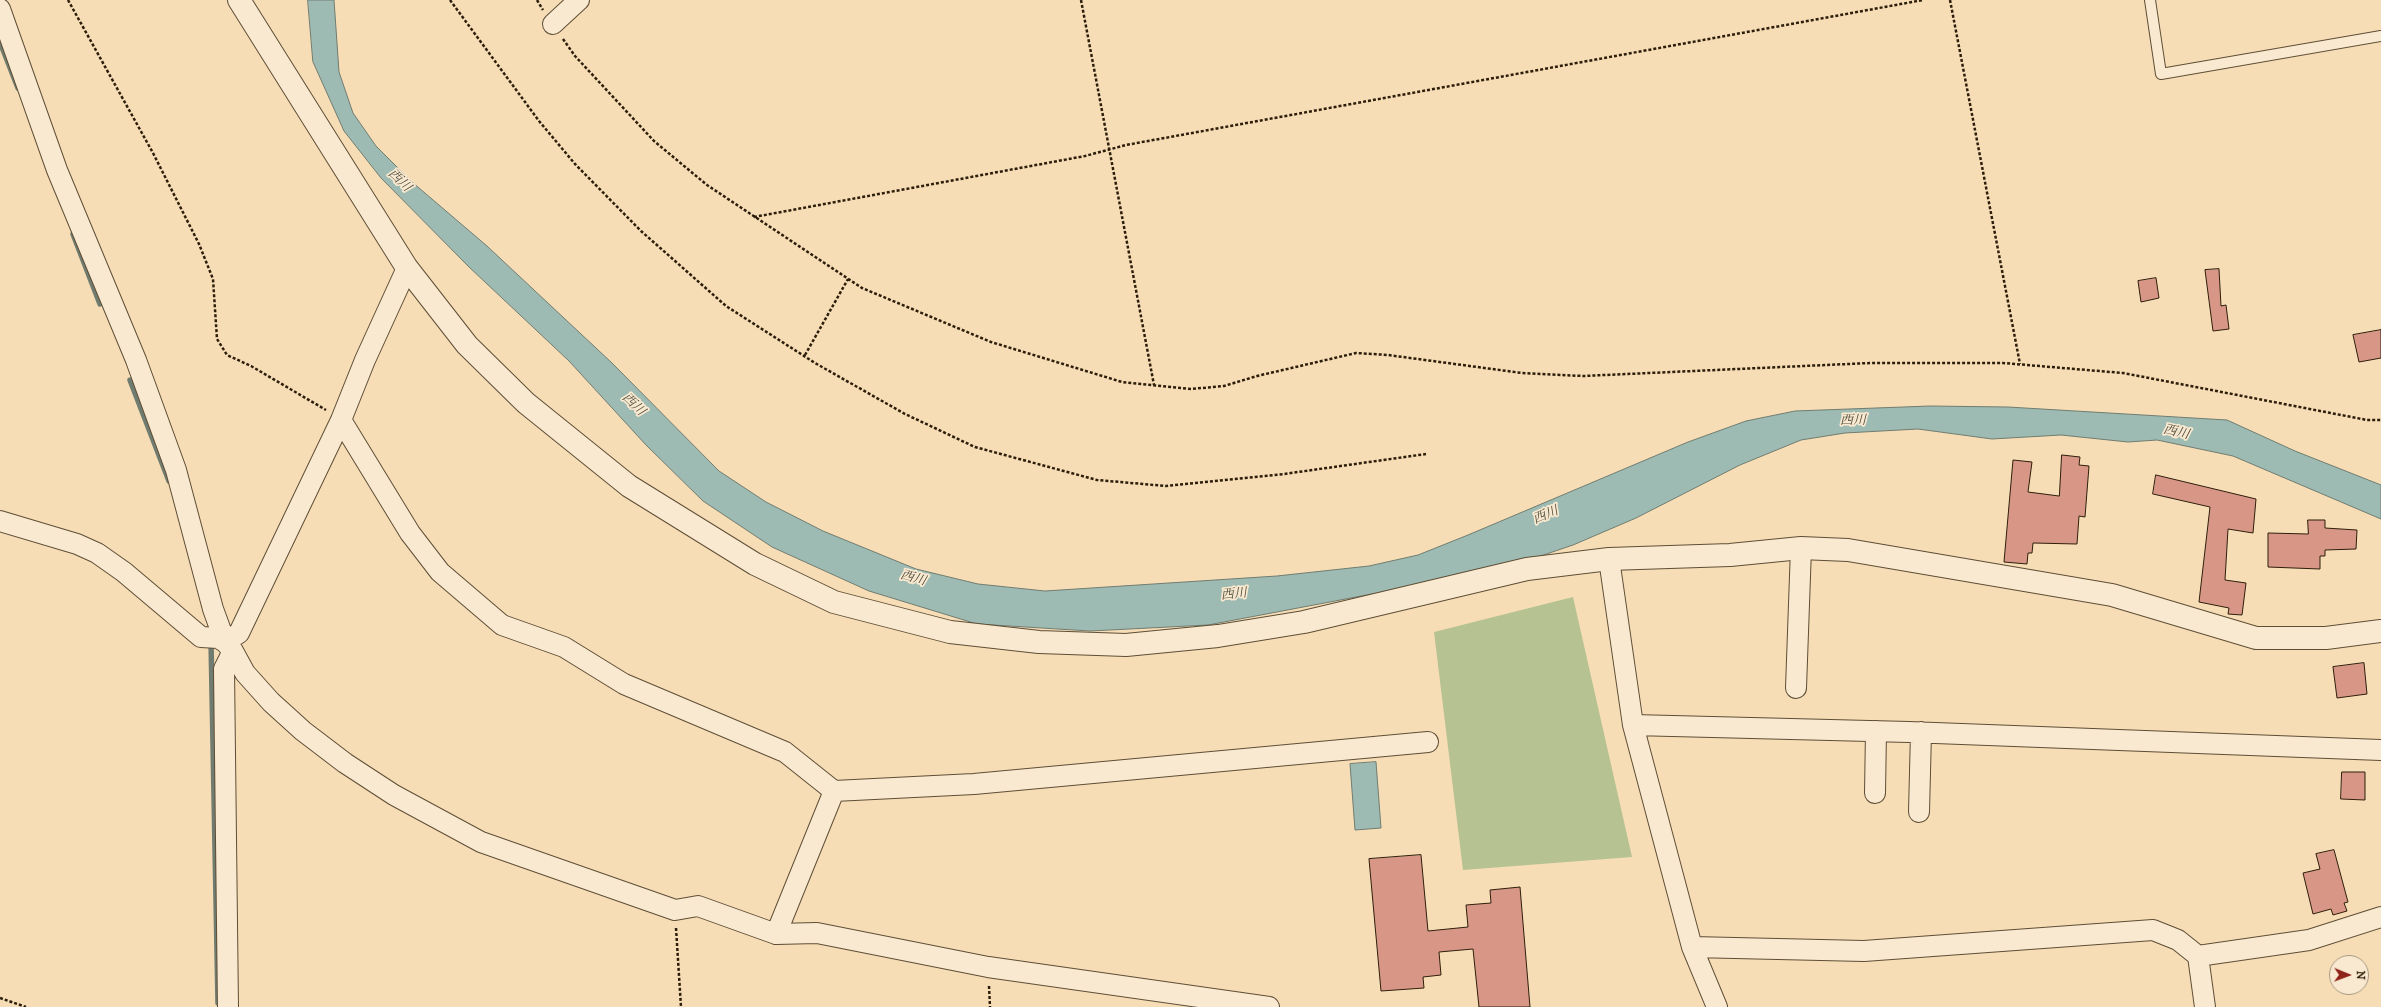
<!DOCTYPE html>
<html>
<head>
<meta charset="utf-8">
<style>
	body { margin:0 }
	#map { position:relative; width:2381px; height:1007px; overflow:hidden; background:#f6ddb6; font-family:"IM FELL DW Pica",serif }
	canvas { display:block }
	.north { position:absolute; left:2329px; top:955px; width:40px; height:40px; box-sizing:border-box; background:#f9e9d0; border:1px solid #a79881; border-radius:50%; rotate:91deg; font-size:11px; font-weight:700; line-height:16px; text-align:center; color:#2d1e0b }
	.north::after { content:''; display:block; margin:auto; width:14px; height:18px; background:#8f2418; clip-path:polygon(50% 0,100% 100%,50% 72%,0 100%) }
</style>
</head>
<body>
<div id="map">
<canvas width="2381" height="1007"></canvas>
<div class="north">N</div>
</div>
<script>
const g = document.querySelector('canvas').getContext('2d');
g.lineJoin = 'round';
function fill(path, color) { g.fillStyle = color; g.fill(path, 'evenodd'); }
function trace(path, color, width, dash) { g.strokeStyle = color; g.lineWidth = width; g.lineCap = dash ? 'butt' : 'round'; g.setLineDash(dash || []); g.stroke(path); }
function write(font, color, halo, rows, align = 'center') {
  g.font = font + ' "IM FELL DW Pica","Noto Serif JP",serif'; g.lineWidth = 3.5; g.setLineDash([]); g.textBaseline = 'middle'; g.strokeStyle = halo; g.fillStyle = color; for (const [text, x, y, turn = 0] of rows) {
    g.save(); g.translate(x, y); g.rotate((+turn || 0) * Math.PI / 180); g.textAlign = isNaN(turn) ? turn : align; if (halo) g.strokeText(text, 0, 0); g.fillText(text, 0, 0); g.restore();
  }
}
fill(new Path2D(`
	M1573 597 1632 857 1463 870 1434 632Z`), '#b7c292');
const water = new Path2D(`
	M308 0H334L339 72 353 113 376 146 412 182 487 246 612 363 719 471 766 502 823 531 916 569 978 584 1045 591 1277 576 1369 566 1418 555 1468 535 1688 442 1746 421 1795 411 1930 406 2008 407 2227 420 2295 451 2381 485V519L2233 456 2157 440 2128 442 2061 435 1992 439 1918 429 1845 433 1801 440 1740 465 1636 518 1573 545 1511 566 1380 600 1372 594 1208 625 1090 631 977 624 869 591 772 547 703 501 646 445 569 361 469 267 381 178 344 131 313 62Z
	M1376 762 1381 828 1355 830 1350 764Z`);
fill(water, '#9dbbb3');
trace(water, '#707c70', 1);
trace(new Path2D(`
	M0 42 18 88
	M73 234 100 304
	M130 380 169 481
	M211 641 218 1003`), '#707c70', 5.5);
const building = new Path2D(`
	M2219 269 2221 306 2226 305 2229 329 2213 331 2205 270Z
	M2156 278 2159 298 2141 302 2138 281Z
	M2381 330V358L2359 362 2353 335Z
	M2062 455 2080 457 2079 465 2089 466 2085 517 2079 516 2077 544 2033 543 2032 553H2028L2027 564 2004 562 2013 460 2032 462 2028 492 2059 496Z
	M2156 475 2256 499 2253 533 2228 529 2225 580 2246 583 2242 615 2228 614 2229 608 2199 602 2210 507 2153 494Z
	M2308 520H2325V528L2357 530 2356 549 2325 550V556H2320V569L2268 567V533L2308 534Z
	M2364 663 2367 694 2337 698 2333 667Z
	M2342 772H2365V800L2341 799Z
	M2334 850 2348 902 2344 903 2347 911 2333 915 2331 909 2313 914 2303 873 2320 869 2316 854Z
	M1421 855 1428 931 1468 927 1466 905 1491 903 1490 890 1520 887 1530 1007H1479L1473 949 1439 952 1441 975 1423 977 1424 988 1381 991 1369 859Z`);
fill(building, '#d89786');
trace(building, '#2d1e0b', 1);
const service = new Path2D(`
	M2150 0 2161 74 2381 36`);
const minor = new Path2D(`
	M0 9 57 170 136 360 176 470 213 609 225 642
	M553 24 579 0
	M341 420 410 533 440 572 502 625 564 647 624 684 785 752 834 791 974 784 1428 742
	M0 521 77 544 97 553 124 572 201 637 218 638 225 642 233 651 245 673 271 702 303 731 345 763 394 795 481 842 675 910 698 906 776 934 817 933 988 967 1269 1007
	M1609 559 1633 725 1692 947 1717 1007
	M225 642 239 633 341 420 365 360 407 268
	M1796 688 1801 548
	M1633 725 1909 732 2381 750
	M1875 793 1876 731
	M1919 812 1921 732
	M776 934 834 791
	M1692 947 1864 951 2153 930 2178 940 2198 956 2205 1007
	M2198 956 2309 940 2381 917
	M228 1007 224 669 233 651`);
const tertiary = new Path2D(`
	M239 0 407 268 467 345 526 403 629 486 755 564 834 602 950 632 1039 642 1126 645 1218 636 1304 622 1527 569 1609 559 1730 555 1801 548 1848 550 2112 595 2256 638H2326L2381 631`);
trace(service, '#5f4e36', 12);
trace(minor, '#5f4e36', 22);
trace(tertiary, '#5f4e36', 24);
trace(new Path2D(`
	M68 0 153 153 199 244 213 279 217 339 227 355 251 366 326 410
	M450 0 539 121 575 164 641 231 726 306 815 363 905 414 975 447 1097 480 1166 486 1284 474 1426 454
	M537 0 543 10
	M1081 0 1154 385
	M1950 0 2020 364
	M563 39 575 56 654 141 707 185 862 288 991 342 1122 382 1191 389 1224 386 1257 376 1356 353 1388 355 1522 373 1583 376 1870 363H2003L2123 373 2367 420H2381
	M754 217 1085 156 1126 145 1923 0
	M805 355 848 279
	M676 928 681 1007
	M989 986 990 1007
	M0 998 26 1007`), '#2d1e0b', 2.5, [3, 2]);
trace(service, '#f9e9d0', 10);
trace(minor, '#f9e9d0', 20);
trace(tertiary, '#f9e9d0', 22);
write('italic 13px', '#4f4d3d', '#f9e9d0', [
	["西川",399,181,44],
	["西川",633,405,44],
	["西川",1853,421],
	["西川",2176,433,13],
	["西川",1546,516,-23],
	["西川",913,579,16],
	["西川",1234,595,-6]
]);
</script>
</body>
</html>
